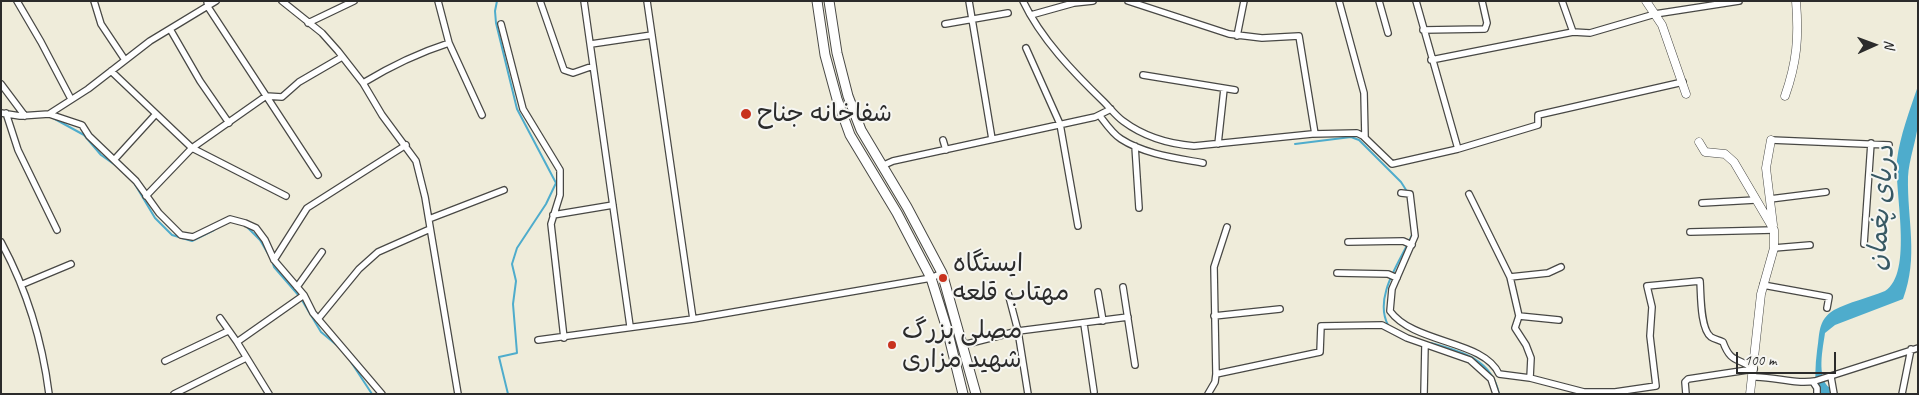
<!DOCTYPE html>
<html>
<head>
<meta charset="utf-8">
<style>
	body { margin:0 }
	#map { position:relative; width:1919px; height:395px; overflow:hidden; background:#efecda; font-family:Caveat,sans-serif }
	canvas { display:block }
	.frame { position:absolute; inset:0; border:2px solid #2b2b2b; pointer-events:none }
	.north { position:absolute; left:1849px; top:20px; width:50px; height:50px; -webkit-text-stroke:4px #f6f6f2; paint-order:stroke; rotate:88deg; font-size:14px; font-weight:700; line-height:20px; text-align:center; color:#2b2b2b }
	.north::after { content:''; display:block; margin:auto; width:18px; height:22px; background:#2b2b2b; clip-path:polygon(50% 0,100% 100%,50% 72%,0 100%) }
	.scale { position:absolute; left:1736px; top:352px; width:100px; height:22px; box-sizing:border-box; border:2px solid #2b2b2b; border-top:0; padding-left:6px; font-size:15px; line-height:18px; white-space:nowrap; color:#2b2b2b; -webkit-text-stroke:4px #f6f6f2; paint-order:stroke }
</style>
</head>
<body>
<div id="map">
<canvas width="1919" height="395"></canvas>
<div class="frame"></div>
<div class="north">N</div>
<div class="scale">100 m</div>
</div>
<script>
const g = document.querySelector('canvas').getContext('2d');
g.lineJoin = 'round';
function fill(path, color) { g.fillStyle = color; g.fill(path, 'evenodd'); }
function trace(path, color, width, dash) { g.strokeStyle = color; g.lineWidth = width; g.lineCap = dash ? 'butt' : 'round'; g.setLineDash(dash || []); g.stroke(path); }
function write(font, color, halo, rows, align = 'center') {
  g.font = font + ' Caveat,"Playpen Sans Arabic",sans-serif'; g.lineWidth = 4; g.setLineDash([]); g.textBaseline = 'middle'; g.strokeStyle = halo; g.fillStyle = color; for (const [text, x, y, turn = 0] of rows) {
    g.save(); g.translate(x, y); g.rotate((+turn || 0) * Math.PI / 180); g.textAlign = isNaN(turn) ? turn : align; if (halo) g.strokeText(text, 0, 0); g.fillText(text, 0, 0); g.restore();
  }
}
fill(new Path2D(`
	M1918 86C1918 98 1919 112 1918 124 1916 142 1909 159 1908 177 1907 220 1919 257 1903 299L1835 325 1825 333C1823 348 1816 378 1830 388V394H1816C1815 379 1815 366 1817 351 1820 335 1817 320 1834 310 1849 302 1868 298 1885 291 1914 273 1894 191 1897 160 1900 136 1910 109 1918 86Z`), '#4eaccc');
trace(new Path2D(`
	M497 1 495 11 496 23 517 109 556 183 546 204 517 248 512 264 516 281 513 304 517 353 499 357 508 394
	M23 118H33
	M53 118 84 135 101 155 118 167
	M1295 144 1351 137 1359 140 1401 182 1408 193
	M133 181 155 218 172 235 192 241 214 230
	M247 227 260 240 270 257
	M272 261 274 267 300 297 321 332 339 347
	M1388 325C1373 296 1401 261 1412 235
	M1431 343C1461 351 1492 359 1499 394
	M351 362 372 394`), '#4eaccc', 2);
const minor = new Path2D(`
	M17 1 41 42 71 99
	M94 1 101 24 125 60
	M207 1 208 7 318 175
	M282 1 322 33 338 51 363 83 382 115 416 161 425 197 458 394
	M438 1 449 43 482 115
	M540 1 564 70 573 73 593 66
	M584 1 630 326
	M647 1 693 319
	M969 1 992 139
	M1023 1C1041 39 1074 73 1104 102 1110 108 1116 116 1123 121 1143 136 1169 144 1194 146L1312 134 1357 133 1363 136 1392 164 1458 149 1538 125V115L1683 82
	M1128 1 1229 34 1262 38 1299 36 1315 134
	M1339 1 1364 93 1365 137
	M1379 1 1388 33
	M1416 1 1458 149
	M1562 1 1573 32
	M1031 15 1074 3 1093 1
	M308 23 354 1
	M501 24 523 109 560 170V195L551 224 564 338
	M945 24 1008 13
	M170 29 200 81 229 123
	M1423 30 1485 29 1487 23 1482 1
	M1237 36 1244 1
	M591 44 652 35
	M1026 48 1060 124 1078 226
	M1431 60 1573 32 1590 33 1655 14 1739 1
	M111 71 192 148 286 196
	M1143 75 1235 90
	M363 83C391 66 418 53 449 43
	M1 84 25 116
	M1 113 20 116 49 114 82 125 89 136 136 181 159 213 181 235 193 237 230 219 245 223 256 228 265 240 274 260 304 295 313 313 382 394
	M6 113 18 150 57 230
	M49 114 88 89 150 41 216 1
	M1100 116C1106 124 1113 134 1121 139 1144 154 1176 158 1203 163
	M943 140 946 150
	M1771 140 1889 145
	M1218 144 1224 89
	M1135 146 1139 208
	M114 160 155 115
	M884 165 893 161 1095 117 1111 109
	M1401 193 1410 194 1415 236 1392 289 1390 311C1414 344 1484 340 1499 374L1530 378 1584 392H1615L1656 386 1650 336 1652 307 1647 286 1700 281C1701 294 1700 329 1711 337 1714 339 1719 340 1723 342 1731 364 1738 357 1754 369
	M1469 194 1510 277 1519 316 1515 328 1526 345 1531 358 1530 378
	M146 196 192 148 266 96 282 97 299 82 342 57
	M1770 199 1826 192
	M1702 203 1755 200
	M553 215 613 205
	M429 219 504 190
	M1690 232 1774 230
	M1 242C27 290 42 339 49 394
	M1348 242 1403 241 1412 245
	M1864 244 1871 143
	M1774 248 1810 245
	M274 260 307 208 406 145
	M1337 273 1388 274 1397 278
	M1510 277 1548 273 1561 267
	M23 284 71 264
	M1763 285 1829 297 1827 308
	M297 287 322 252
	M1123 287 1135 365
	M1098 292 1103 321
	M1008 293 1018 331 1028 394
	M1214 316 1280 309
	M1519 316 1559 320
	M220 318 237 342
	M318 319 359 269 378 252 430 229
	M1084 324 1094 392
	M538 340 693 319 931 278 942 273
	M963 345 1018 331 1128 317
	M165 361 228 331
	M1216 374 1320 352 1321 326 1382 325 1407 338 1470 360 1491 379 1496 394
	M1753 377C1774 376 1795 385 1815 381L1918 348
	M1831 377 1834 394
	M1813 382 1817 388V394
	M174 394 246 358
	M269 394 237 342 304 295
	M1208 394 1215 382 1216 374 1214 267 1227 227
	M1424 394 1425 345
	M1686 394 1685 382 1688 379 1754 369
	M1902 394 1911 349`);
const tertiary = new Path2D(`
	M1646 1 1662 25 1686 94
	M1785 96C1797 62 1799 37 1796 1
	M1771 140 1766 168 1773 225
	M1699 142 1705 152 1725 154 1734 162 1774 230V248L1761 294 1750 394`);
const secondary = new Path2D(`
	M817 1 825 55 837 99 850 135 897 213 931 278 947 329 963 394
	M829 1 837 53 848 96 861 130 907 207 942 273 976 394`);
trace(minor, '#484845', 8);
trace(tertiary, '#484845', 9);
trace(secondary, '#484845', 11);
trace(minor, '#fff', 5.5);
trace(tertiary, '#fff', 8);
trace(secondary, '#fff', 9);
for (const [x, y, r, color] of [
	[746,114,6,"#c8321e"],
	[943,278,5,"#c8321e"],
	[892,345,5,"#c8321e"]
]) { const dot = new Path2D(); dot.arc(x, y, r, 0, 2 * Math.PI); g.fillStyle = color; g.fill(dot); trace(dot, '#f6f6f2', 2); }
write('25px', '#2b2b2b', '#f6f6f2', [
	["شفاخانه جناح",757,114],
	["ایستگاه",953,264],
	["مهتاب قلعه",953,293],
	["مصلی بزرگ",902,331],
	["شهید مزاری",902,360]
], 'left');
write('italic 26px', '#375863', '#f6f6f2', [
	["دریای پغمان",1882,208,-86]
]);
</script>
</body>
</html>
